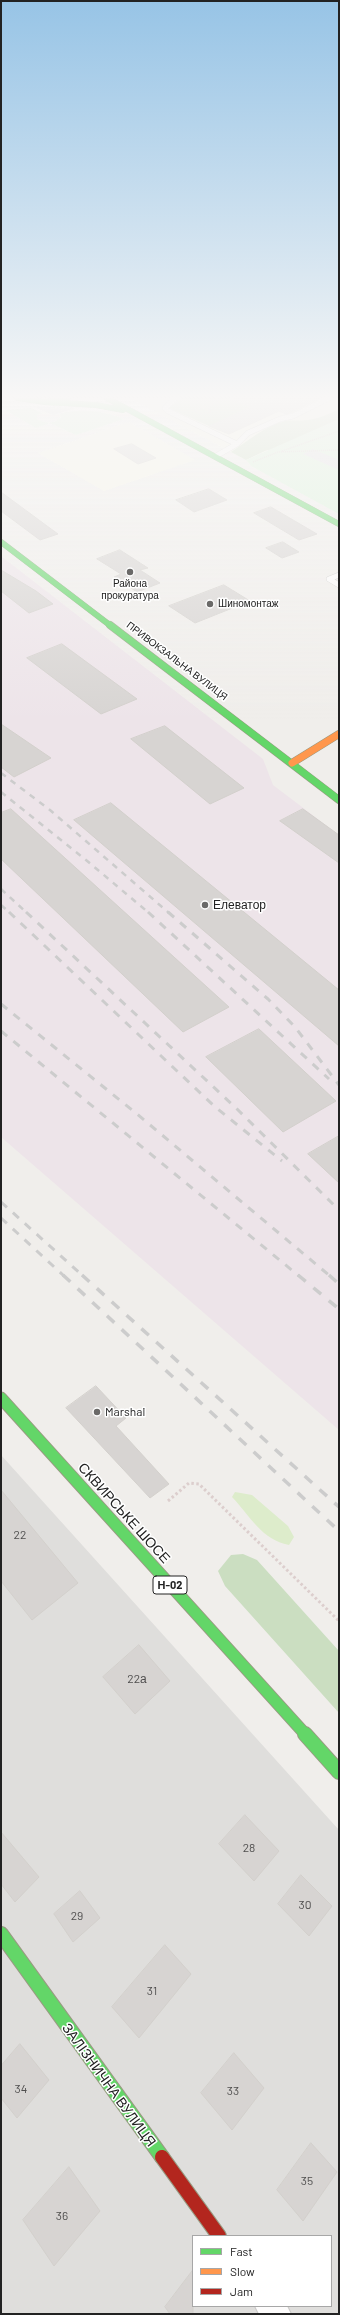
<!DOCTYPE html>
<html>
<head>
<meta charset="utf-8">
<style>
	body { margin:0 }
	#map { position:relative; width:340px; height:2315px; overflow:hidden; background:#f0eeeb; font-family:Barlow,sans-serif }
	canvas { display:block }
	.frame { position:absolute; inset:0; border:2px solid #222; pointer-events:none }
	.legend { position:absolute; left:192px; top:2235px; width:140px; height:72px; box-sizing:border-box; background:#fff; border:1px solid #a7a7a7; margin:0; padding:5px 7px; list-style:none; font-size:12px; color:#222 }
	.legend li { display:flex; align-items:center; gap:8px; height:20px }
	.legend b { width:20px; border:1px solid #a7a7a7 }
</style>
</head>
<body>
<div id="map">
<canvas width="340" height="2315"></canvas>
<div class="frame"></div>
<ul class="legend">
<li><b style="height:5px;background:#63d668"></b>Fast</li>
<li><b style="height:5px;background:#ff974d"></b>Slow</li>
<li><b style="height:5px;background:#b3261e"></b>Jam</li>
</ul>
</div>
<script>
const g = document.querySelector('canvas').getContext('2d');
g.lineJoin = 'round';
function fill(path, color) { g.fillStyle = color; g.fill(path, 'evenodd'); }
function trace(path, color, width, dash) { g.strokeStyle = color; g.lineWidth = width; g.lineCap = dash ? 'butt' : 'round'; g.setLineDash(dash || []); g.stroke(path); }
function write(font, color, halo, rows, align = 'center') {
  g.font = font + ' Barlow,sans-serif'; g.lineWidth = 3; g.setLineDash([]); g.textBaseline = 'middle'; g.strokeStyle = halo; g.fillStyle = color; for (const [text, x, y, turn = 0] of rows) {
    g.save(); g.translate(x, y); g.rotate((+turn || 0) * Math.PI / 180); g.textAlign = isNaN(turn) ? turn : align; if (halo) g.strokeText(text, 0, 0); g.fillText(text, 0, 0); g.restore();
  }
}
fill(new Path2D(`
	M1 1455 339 1830V2314H1ZM193 2236H331V2306H193Z`), '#dfdedc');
fill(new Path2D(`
	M1 556 263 759 273 785 339 835V1430L1 1137Z`), '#ede4e9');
fill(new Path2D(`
	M130 398H339V419L246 460Z
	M129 422 195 460 104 491 38 453Z`), '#f8f7e8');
fill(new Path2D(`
	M235 1492 252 1495 288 1526 294 1537 289 1545C262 1540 250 1516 232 1497Z`), '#ddeccb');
fill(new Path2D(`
	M182 398H228L240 403H258L209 426 169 408Z
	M339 409V460L267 450 246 460 231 452C248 441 265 426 285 421 292 420 300 421 307 420 318 419 329 414 339 409Z
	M243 1554 257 1560 339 1651V1713L225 1586 218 1571 231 1555Z`), '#cbdec1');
fill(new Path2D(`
	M31 408 42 413 37 415V419C45 424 55 424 61 417L59 414C80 408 104 411 124 419L76 435 50 423 36 428 5 410Z
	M339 419V514L251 466 246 460Z`), '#daf5da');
fill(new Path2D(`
	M32 406 76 408 53 415Z
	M313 449 339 460V470L303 454Z`), '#e2e1e5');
const building = new Path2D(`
	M233 398H320L292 412 286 414 279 411 229 434 209 426 251 407 232 400Z
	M132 444 156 458 138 464 114 449Z
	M209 489 227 500 194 512 176 500Z
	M1 492 58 534 40 540 1 511Z
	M271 507 317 534 299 540 254 513Z
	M283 542 299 552 282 558 266 548Z
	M120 550 148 568 140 570 160 583 137 592 114 577 121 574 97 559Z
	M1 570 36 591 53 604 29 613 1 591Z
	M224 585 250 601 195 623 169 606Z
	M62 644 137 699 101 714 27 658Z
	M1 724 51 758 14 777 1 767Z
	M165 726 244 788 210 804 131 739Z
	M111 803 339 990V1046L74 820Z
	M11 809 229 1007 183 1032 1 859V813Z
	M303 809 339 835V863L280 821Z
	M259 1029 336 1101 283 1132 206 1057Z
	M339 1136V1183L308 1154Z
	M96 1386 126 1418 116 1426 169 1484 150 1498 66 1408Z
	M1 1490 78 1583 32 1620 1 1581Z
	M139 1645 170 1681 135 1714 103 1677Z
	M245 1815 279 1851 254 1881 219 1844Z
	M1 1832 39 1877 15 1902 1 1884Z
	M301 1875 332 1906 309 1936 278 1904Z
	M80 1891 100 1918 73 1942 54 1914Z
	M165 1945 191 1974 139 2038 112 2007Z
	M20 2044 49 2080 17 2118 1 2098V2066Z
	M234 2053 264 2088 232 2130 201 2093Z
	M311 2143 337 2172 303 2221 277 2190Z
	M69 2167 100 2211 54 2266 23 2220Z
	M193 2270V2314H170L165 2307Z`);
fill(building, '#d7d4d2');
trace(building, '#d3d0cc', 1);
const lane = new Path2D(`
	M176 398 165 408 168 411 237 444
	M216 456 237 444 248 433 280 419 293 416 329 398
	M339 575 329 579 339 585`);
const street = new Path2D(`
	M255 2306H287L291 2314H259Z`);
const fastFar3 = new Path2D(`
	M17 398 45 402 68 398
	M107 398 339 524
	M45 402 96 405 123 410
	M1 542 111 626`);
const fastFar2 = new Path2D(`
	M110 625 339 800`);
const fastFar1 = new Path2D(`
	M1 1398 306 1735`);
const fast = new Path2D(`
	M305 1734 339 1772
	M1 1934 162 2157`);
const slow = new Path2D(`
	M292 763 339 734`);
const jam = new Path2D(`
	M162 2157 219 2236`);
trace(lane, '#c9c8c7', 6);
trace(street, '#c9c8c7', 2);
trace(fastFar3, '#999a82', 6);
trace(fastFar2, '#999a82', 8);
trace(fastFar1, '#999a82', 13);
trace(fast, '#999a82', 16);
trace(slow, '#999a82', 8);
trace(jam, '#999a82', 16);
trace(new Path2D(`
	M203 407 204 398
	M206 407 211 412 202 414 195 411 198 408Z
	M208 408 218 398
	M282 451 339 431
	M253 462 278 452 339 450`), '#dccecd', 1.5, [1, 1]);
trace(new Path2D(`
	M168 1501 189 1483 199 1484 339 1621`), '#dccecd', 3, [2.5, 2.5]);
trace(lane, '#fdfcfc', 5);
fill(street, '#fdfcfc');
trace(fastFar3, '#63d668', 5.5);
trace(fastFar2, '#63d668', 7);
trace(fastFar1, '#63d668', 11);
trace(fast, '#63d668', 14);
trace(slow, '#ff974d', 7);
trace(jam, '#b3261e', 14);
trace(new Path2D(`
	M1 773 50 810 169 913
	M1 792 86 860 149 913
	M1 889 27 913
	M1 905 10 913`), '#ccc', 2.5, [6, 6]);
trace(new Path2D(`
	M9 912 214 1106 282 1161
	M26 912 236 1108 339 1210
	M148 912 329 1079
	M168 912 268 999 295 1027 339 1085
	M1 1004 137 1114 330 1276
	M1 1031 299 1276
	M1 1202 83 1276
	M1 1218 64 1276`), '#ccc', 3, [8, 8]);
trace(new Path2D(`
	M63 1275 339 1531
	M82 1275 339 1507
	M298 1275 339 1309
	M329 1275 339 1284`), '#ccc', 3.5, [10, 10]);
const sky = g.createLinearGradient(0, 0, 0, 722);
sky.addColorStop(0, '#97c4e6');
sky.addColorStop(0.55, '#f8f7f6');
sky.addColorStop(1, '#f8f7f600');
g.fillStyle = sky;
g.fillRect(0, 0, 340, 722);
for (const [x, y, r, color] of [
	[130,572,4,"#6a6968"],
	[210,604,4,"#6a6968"],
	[205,905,4,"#6a6968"],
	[97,1412,4,"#6a6968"]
]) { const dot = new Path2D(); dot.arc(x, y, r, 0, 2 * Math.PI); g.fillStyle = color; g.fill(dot); trace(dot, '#fff', 1.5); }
write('10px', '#222', '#fff', [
	["Района",130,584],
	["прокуратура",130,596],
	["Шиномонтаж",218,604,"left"]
]);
write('10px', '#222', '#fff', [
	["ПРИВОКЗАЛЬНА ВУЛИЦЯ",177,661,37]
]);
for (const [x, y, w] of [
	[170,1585,34]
]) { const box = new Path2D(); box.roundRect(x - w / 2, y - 9, w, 18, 3); g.fillStyle = '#fff'; g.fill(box); trace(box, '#222', 1); }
write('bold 11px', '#222', null, [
	["Н-02",170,1585]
]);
write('12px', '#222', '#fff', [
	["Елеватор",213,905],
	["Marshal",105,1412]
], 'left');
write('12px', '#4f4e4e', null, [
	["22",20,1535],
	["22а",137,1679],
	["28",249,1848],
	["30",305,1905],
	["29",77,1916],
	["31",152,1991],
	["34",21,2089],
	["33",233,2091],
	["35",307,2181],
	["36",62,2216]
]);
write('14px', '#222', '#fff', [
	["СКВИРСЬКЕ ШОСЕ",124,1513,48],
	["ЗАЛІЗНИЧНА ВУЛИЦЯ",109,2085,54]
]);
</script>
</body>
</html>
